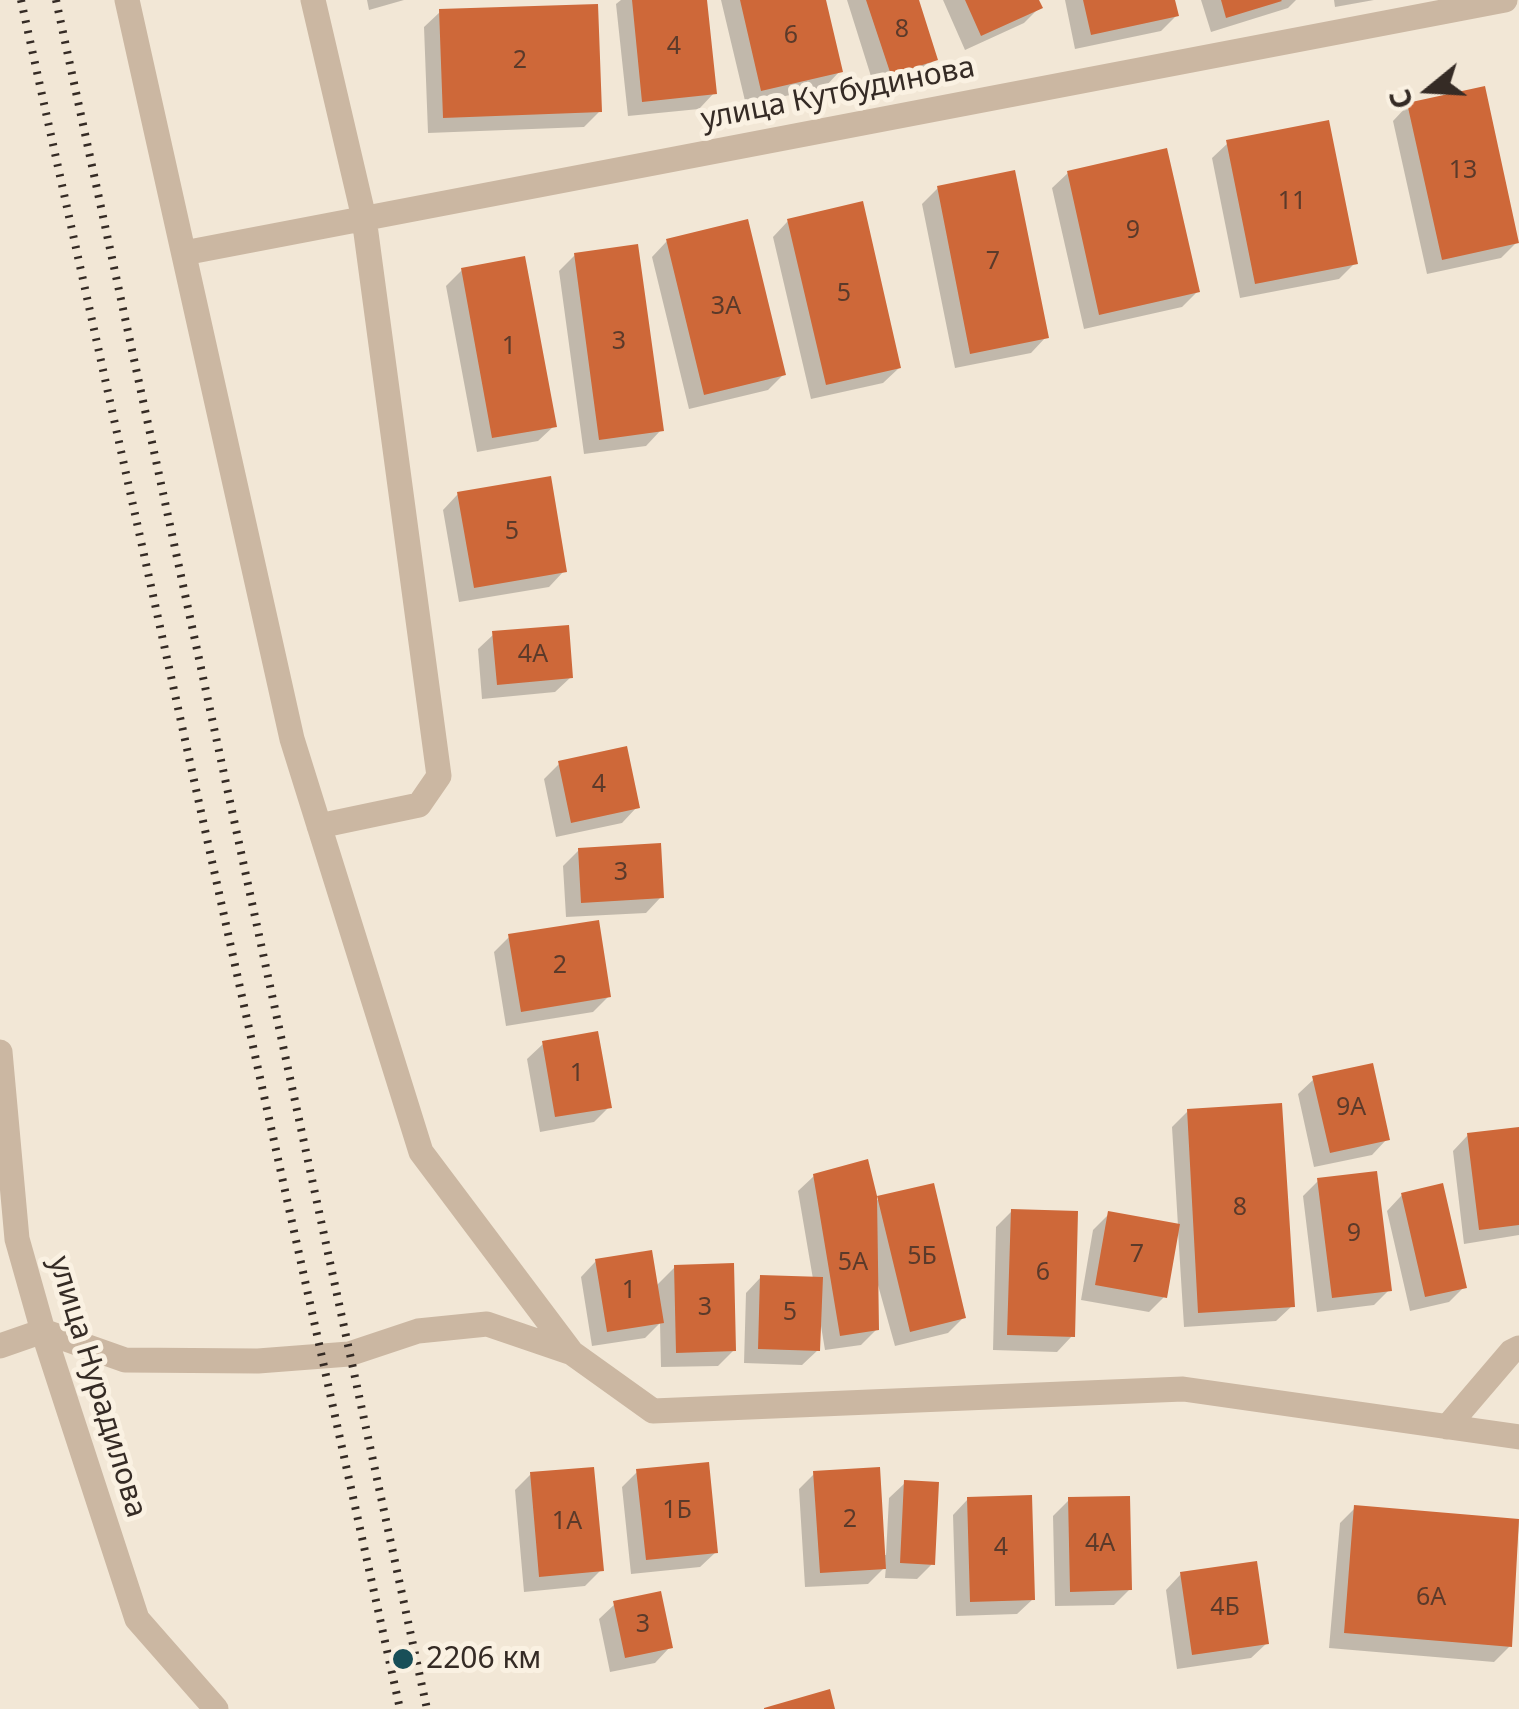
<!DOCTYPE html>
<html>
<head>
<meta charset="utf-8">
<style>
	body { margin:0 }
	#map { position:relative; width:1519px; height:1709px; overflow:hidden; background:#f2e7d6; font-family:"Noto Sans",sans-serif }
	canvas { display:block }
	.north { position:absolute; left:1379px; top:40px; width:100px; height:100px; -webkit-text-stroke:8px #faf1e2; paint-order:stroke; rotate:252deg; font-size:28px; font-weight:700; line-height:40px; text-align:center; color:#352b25 }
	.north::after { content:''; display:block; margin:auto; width:35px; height:45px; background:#352b25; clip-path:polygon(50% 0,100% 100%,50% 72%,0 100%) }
</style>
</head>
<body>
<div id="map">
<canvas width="1519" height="1709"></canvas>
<div class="north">С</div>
</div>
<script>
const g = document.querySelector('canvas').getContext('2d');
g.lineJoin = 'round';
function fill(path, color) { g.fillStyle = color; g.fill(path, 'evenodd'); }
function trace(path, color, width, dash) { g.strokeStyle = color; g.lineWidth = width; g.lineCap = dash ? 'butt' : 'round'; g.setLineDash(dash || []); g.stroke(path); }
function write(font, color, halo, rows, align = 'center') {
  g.font = font + ' "Noto Sans",sans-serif'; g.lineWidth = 10; g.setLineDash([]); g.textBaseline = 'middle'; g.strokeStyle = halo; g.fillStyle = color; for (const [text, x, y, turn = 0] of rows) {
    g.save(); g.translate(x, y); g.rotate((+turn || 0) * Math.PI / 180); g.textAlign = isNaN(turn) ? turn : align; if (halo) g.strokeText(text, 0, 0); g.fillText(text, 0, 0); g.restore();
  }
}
fill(new Path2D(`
	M367 0H404L369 10Z
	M621 0H705L714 93 699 109 628 116 616 4Z
	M721 0H824L840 71 825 87 746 105Z
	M847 0H916L935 59 920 74 875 89Z
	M943 0H1036L1040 7 1024 23 965 50Z
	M1065 0H1173L1176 16 1161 31 1075 49Z
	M1201 0H1296L1288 8 1211 32Z
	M1334 0H1374L1335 7Z
	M440 12 600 111 584 127 428 133 424 27Z
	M1408 105 1517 242 1501 258 1427 274 1393 121Z
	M1228 143 1355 263 1339 279 1240 298 1212 158Z
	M1068 173 1197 292 1182 307 1084 329 1052 188Z
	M938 188 1046 337 1031 353 955 368 922 204Z
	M788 221 899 368 883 383 811 399 773 237Z
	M667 241 784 374 768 390 689 409 652 257Z
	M575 255 661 430 646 446 584 454 559 271Z
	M462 270 554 426 538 441 477 452 446 286Z
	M458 494 564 571 549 587 459 602 443 510Z
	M494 634 571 677 555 692 482 699 478 649Z
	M559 764 637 807 622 823 556 837 544 779Z
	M579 850 661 897 646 913 566 917 563 866Z
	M509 937 609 996 593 1012 506 1026 494 952Z
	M543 1044 609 1107 594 1122 540 1132 527 1059Z
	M1314 1079 1387 1139 1372 1155 1314 1167 1298 1094Z
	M1188 1111 1292 1306 1276 1321 1184 1327 1178 1231 1164 1297 1149 1312 1081 1300 1093 1230 1109 1214 1178 1226 1172 1127Z
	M1519 1129V1235L1464 1244 1453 1151 1468 1135Z
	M814 1176 876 1201 879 1199 964 1317 948 1333 895 1346 876 1278 877 1329 861 1345 825 1350 821 1326 818 1350 802 1365 744 1363 746 1293 761 1277 813 1279 798 1191Z
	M1318 1181 1389 1290 1374 1305 1317 1312 1303 1196Z
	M1402 1195 1464 1287 1449 1302 1410 1311 1387 1211Z
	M1012 1211 1072 1336 1057 1352 993 1350 996 1227Z
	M596 1261 655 1287 675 1267 734 1350 718 1366 661 1367 660 1323 645 1338 592 1346 581 1277Z
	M637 1472 716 1552 700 1567 631 1574 622 1487Z
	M531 1474 601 1570 585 1586 524 1592 515 1490Z
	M814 1474 883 1555H886L889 1498 905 1483 932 1564 917 1579 885 1578 886 1566 868 1584 805 1587 799 1489Z
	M968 1499 1033 1599 1017 1614 956 1616 953 1515Z
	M1069 1500 1130 1589 1114 1605 1055 1606 1053 1516Z
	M1355 1508 1519 1521 1510 1646 1494 1662 1329 1648 1340 1523Z
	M1181 1574 1267 1643 1251 1658 1177 1669 1166 1590Z
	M615 1604 670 1647 655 1663 610 1672 599 1619Z`), '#0003');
fill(new Path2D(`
	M632 0H707L717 94 642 102Z
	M740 0H826L843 72 761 91Z
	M866 0H919L938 60 891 75Z
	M965 0H1039L1043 8 981 36Z
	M1083 0H1175L1179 16 1091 35Z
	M1221 0H1281L1282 1 1226 18Z
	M598 4 602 112 443 118 439 9Z
	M1485 86 1519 243 1442 260 1407 103Z
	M1329 120 1358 264 1255 284 1226 140Z
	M1167 148 1200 292 1099 315 1067 171Z
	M1015 170 1049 338 970 354 937 186Z
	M863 201 901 368 826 385 787 219Z
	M748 219 786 375 704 395 666 239Z
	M638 244 664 431 599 440 574 253Z
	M525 256 557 427 492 438 461 268Z
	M551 476 567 572 474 588 457 492Z
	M569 625 573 678 497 685 492 631Z
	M627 746 640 808 571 823 558 761Z
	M661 843 664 898 581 903 578 848Z
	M599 920 611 997 521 1012 508 934Z
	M598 1031 612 1108 555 1117 542 1041Z
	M1373 1063 1390 1140 1330 1153 1312 1076Z
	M1282 1103 1295 1307 1198 1313 1187 1109Z
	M1519 1127V1225L1479 1230 1467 1133Z
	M868 1159 877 1196 934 1183 966 1318 910 1332 877 1196 879 1330 840 1336 813 1174Z
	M1377 1171 1392 1291 1332 1298 1317 1178Z
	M1443 1183 1467 1288 1425 1297 1401 1193Z
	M1011 1209 1078 1211 1075 1337 1007 1335Z
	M1108 1211 1180 1224 1167 1298 1095 1285Z
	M652 1250 664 1323 607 1332 595 1259Z
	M734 1263 736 1351 676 1353 674 1265Z
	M760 1275 823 1277 820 1351 758 1349Z
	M709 1462 718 1553 646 1560 636 1469Z
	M594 1467 604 1571 539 1577 530 1472Z
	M880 1467 886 1569 820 1573 813 1471Z
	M904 1480 939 1482 935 1565 900 1563Z
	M1032 1495 1035 1600 970 1602 967 1497Z
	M1130 1496 1132 1590 1070 1592 1068 1497Z
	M1354 1505 1519 1519 1512 1647 1344 1633Z
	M1257 1561 1269 1644 1192 1655 1180 1572Z
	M661 1591 673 1648 625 1658 613 1601Z
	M830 1689 835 1709H764V1708Z`), '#ce6839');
trace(new Path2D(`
	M127 0 292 739 421 1152 572 1353 653 1411 1183 1389 1519 1437
	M313 0 364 218 439 776 419 805 319 826
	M184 253 1505 0
	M0 1052 17 1239 43 1331 137 1619 216 1709
	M0 1346 43 1331 125 1360 258 1361 349 1354 418 1331 487 1324 572 1353
	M1447 1427 1511 1352 1519 1348`), '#cbb7a2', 25);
trace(new Path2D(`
	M21 0 400 1709
	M56 0 427 1709`), '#352b25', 8, [2.5, 8]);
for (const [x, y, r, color] of [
	[403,1659,12,"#184f58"]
]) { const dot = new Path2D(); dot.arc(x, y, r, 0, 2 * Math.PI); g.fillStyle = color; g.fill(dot); trace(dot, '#faf1e2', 4); }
write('25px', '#5b3a2a', null, [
	["8",902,30],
	["6",791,36],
	["4",674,47],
	["2",520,61],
	["13",1463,171],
	["11",1292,202],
	["9",1133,231],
	["7",993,262],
	["5",844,294],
	["3А",726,307],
	["3",619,342],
	["1",509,347],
	["5",512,532],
	["4А",533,655],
	["4",599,785],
	["3",621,873],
	["2",560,966],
	["1",577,1074],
	["9А",1351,1108],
	["8",1240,1208],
	["9",1354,1234],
	["7",1137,1255],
	["5Б",922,1257],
	["5А",853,1263],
	["6",1043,1273],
	["1",629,1291],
	["3",705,1308],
	["5",790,1313],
	["1Б",677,1511],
	["2",850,1520],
	["1А",567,1522],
	["4А",1100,1544],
	["4",1001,1548],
	["6А",1431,1598],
	["4Б",1225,1608],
	["3",643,1625]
]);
write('30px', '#352b25', '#faf1e2', [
	["улица Кутбудинова",838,94,-11],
	["улица Нурадилова",97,1387,73]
]);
write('30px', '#352b25', '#faf1e2', [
	["2206 км",426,1659]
], 'left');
</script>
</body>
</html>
